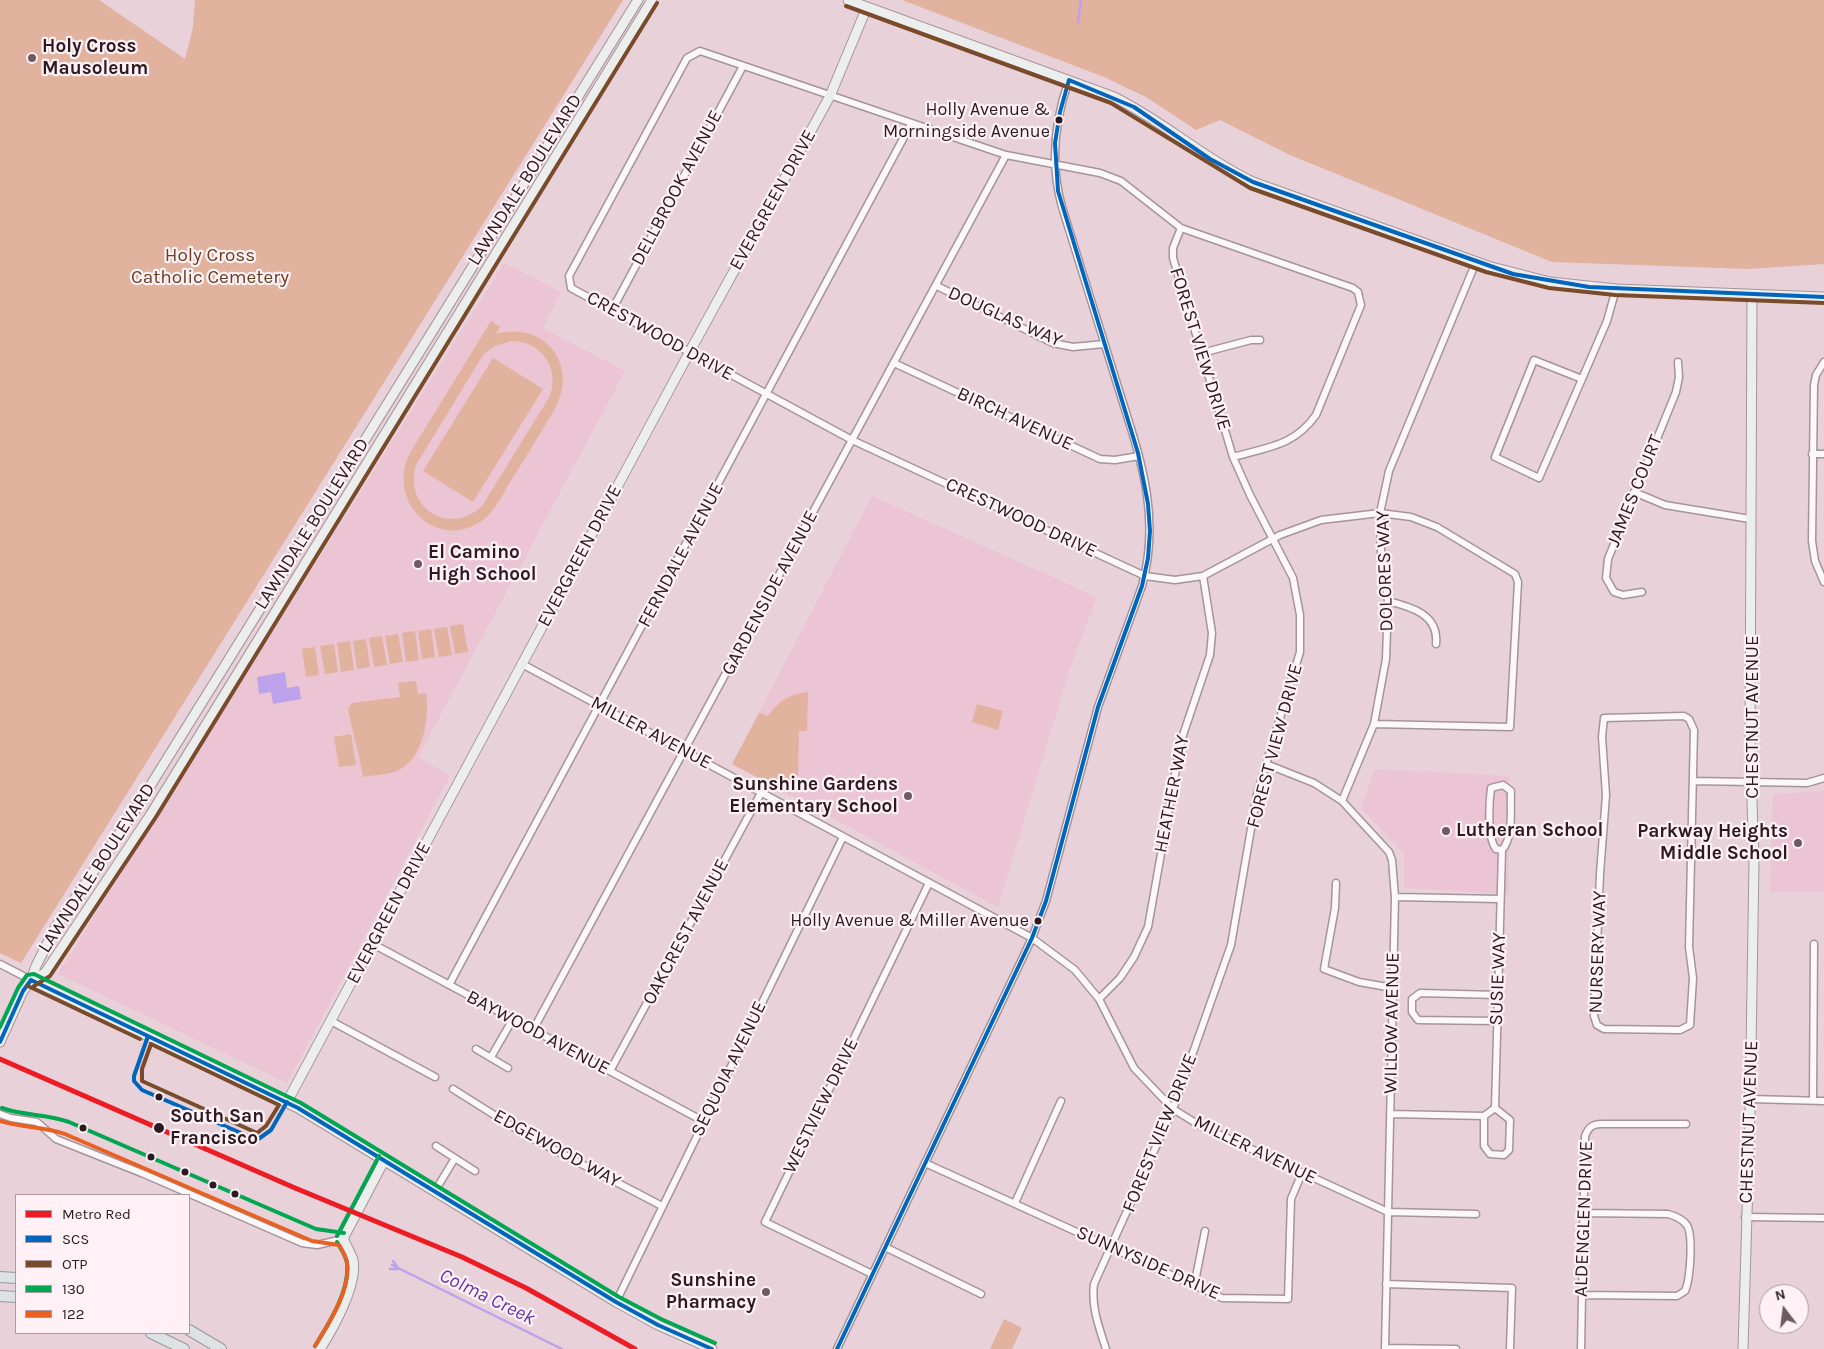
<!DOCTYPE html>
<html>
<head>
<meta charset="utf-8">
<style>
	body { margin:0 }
	#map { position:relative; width:1824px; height:1349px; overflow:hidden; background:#e8d1d9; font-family:Karla,sans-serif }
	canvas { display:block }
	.legend { position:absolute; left:15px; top:1194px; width:175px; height:140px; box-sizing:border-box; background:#fff1f6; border:1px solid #aa9ba1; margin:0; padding:6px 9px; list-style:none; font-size:15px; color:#2b1b21 }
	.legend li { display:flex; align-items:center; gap:10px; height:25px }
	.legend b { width:25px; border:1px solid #aa9ba1 }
	.north { position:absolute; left:1759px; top:1284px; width:50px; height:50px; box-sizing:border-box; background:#fff1f6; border:1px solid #aa9ba1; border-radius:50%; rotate:345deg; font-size:14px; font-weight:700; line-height:20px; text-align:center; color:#2b1b21 }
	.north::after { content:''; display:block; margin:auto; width:18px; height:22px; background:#6d5b61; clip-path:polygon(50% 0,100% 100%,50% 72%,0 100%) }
</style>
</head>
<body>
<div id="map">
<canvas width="1824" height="1349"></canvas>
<ul class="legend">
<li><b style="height:6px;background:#ed1c24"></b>Metro Red</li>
<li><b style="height:6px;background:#0065bd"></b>SCS</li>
<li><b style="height:6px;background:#7a4b2a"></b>OTP</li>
<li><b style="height:6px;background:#00a651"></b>130</li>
<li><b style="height:6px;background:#e86122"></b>122</li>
</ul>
<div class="north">N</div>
</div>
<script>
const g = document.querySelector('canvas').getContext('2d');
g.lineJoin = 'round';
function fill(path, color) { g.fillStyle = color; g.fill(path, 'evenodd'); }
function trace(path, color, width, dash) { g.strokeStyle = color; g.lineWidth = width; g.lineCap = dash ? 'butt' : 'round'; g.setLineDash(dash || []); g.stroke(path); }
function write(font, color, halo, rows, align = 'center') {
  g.font = font + ' Karla,sans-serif'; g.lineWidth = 4.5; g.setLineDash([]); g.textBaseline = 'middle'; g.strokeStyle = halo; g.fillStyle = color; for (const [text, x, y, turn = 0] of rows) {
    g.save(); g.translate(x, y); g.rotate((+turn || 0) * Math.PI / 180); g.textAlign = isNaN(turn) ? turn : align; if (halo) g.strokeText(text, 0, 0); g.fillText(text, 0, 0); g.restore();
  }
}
fill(new Path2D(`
	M504 263 561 292 543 328 625 371 418 757 450 776 287 1083 58 974Z
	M872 496 1097 597 1069 671 998 907 732 764Z
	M1375 769 1509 776V894L1404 888V854L1361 808Z
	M1824 791V892H1770L1773 794Z`), '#ebc5d3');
fill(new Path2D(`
	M0 0H99L185 59 193 27 195 0H623L21 963 0 953Z
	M902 0H1824V264L1748 269 1552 262 1290 155 1220 120 1196 130 1146 97 1104 77Z
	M491 321 500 327 496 334C544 321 578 363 556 407 542 431 527 455 512 479 503 493 496 510 483 520 438 553 385 502 410 453ZM511 341C541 341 560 367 550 396L482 506C450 537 403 508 416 465L483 355 493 347Z
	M493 358 543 389 473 502 423 471Z
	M463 624 468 652 455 654 450 626Z
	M447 627 452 655 439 657 434 629Z
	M431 629 435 657 422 659 418 631Z
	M415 631 419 660 406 662 402 633Z
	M398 634 403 662 390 664 385 636Z
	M382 636 387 665 374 667 369 638Z
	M366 639 370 667 357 669 353 641Z
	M350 641 354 670 341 672 337 643Z
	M334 644 338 672 325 674 320 646Z
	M315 647 319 675 306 677 302 649Z
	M416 681 418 694 426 693C430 718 423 763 394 772 385 775 373 775 363 777 359 752 352 732 348 708L352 703 400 697 398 683Z
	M808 692 807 731H799L798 776 792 775V788L789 794 732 764 759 713 768 716C779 701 789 694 808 692Z
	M977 704 1003 711 998 730 972 722Z
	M351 734 356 765 339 767 334 737Z
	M1004 1319 1022 1328 1012 1349H990Z`), '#e1b29e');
fill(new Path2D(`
	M285 672 287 688 299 686 301 699 273 704 271 692 259 694 257 677Z`), '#bca2eb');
trace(new Path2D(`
	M1078 22 1081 0
	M393 1261 398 1268
	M392 1265 562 1349
	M390 1269H398`), '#bca2eb', 2.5);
const street = new Path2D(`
	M937 286 1053 343 1073 347 1104 344
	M612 310 743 66
	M1202 353 1251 340H1260
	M1534 360 1582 379 1539 478 1495 457Z
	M1824 362 1816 375 1814 385 1812 541 1815 561 1824 582
	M894 363 1100 459 1115 460 1139 456
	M1582 379 1607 321 1616 289
	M1812 454H1824
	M1233 457C1268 447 1294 446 1316 415L1361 305 1358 292 1353 288 1181 228 1121 181 1100 173 1006 155 700 51 687 58 569 276 571 288 852 440 1145 576 1175 580 1203 576 1280 535 1321 520 1380 513 1411 517 1437 527 1515 574 1518 582 1510 727 1374 724
	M1634 492 1665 505 1750 519
	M1642 592 1623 595 1614 592 1606 578 1608 559 1676 392 1679 377 1678 362
	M1388 601C1411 607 1439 614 1436 644
	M522 664 1032 938 1075 970 1099 999 1134 1068 1173 1109 1199 1125 1388 1212 1476 1214
	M1684 716 1689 719 1694 730 1689 947 1693 978 1690 1025 1680 1030 1604 1029 1597 1025 1594 1016 1600 874 1606 795 1602 737 1604 718Z
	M1266 764 1314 783 1342 801 1389 852 1392 860 1395 897 1385 1349
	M1695 781 1807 783 1824 778
	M1503 785 1511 791C1510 810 1514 837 1502 850L1496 849C1487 838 1489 803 1491 788Z
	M1342 801 1374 724 1386 659 1388 601 1381 552 1380 513 1389 471 1476 262
	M1336 883 1335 908 1324 969 1359 982 1393 988
	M1395 897 1500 899
	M373 944 703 1121
	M0 964 31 980
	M449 985 911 124
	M1099 999 1120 978 1134 957 1148 927 1181 741 1210 655 1212 633 1203 576
	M331 1021 435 1077
	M1496 1021 1418 1020 1412 1012V999L1420 993 1497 995
	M533 1030 1006 155
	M476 1049 508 1068
	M491 1057 513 1019
	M610 1071 761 793
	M453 1089 526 1135 662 1206
	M1751 1099 1824 1101
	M1813 1100 1814 944
	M1495 1108 1510 1120 1509 1150 1504 1155 1490 1154 1484 1146V1116L1495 1108 1502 850
	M0 1114 11 1118 37 1122 56 1139 144 1174 302 1243 317 1245 343 1239
	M1390 1114 1484 1116
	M436 1146 475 1171
	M925 1163 1222 1298 1288 1299 1291 1199 1302 1173
	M435 1191 455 1158
	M1015 1203 1061 1101
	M1745 1217 1824 1218
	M885 1247 981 1294
	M872 1274 765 1222 929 883
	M1386 1284 1512 1288 1510 1349
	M1194 1287 1205 1231
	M1582 1295 1677 1296 1685 1291C1690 1280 1694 1233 1686 1224 1681 1218 1675 1216 1668 1214L1584 1213
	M616 1302 843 837
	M1385 1348 1456 1349
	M837 1349 1032 938 1046 901 1098 707 1142 586C1163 509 1136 447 1114 374 1097 318 1079 263 1062 207 1050 164 1054 122 1069 80
	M1106 1349C1099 1327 1091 1307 1094 1284L1173 1109 1231 945 1257 794 1300 652V615L1293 578 1250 495 1233 457 1173 258V248L1181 228
	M1581 1349 1585 1136C1588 1128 1592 1124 1601 1124H1686`);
const secondary = new Path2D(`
	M848 0 1114 97C1163 121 1203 158 1253 182L1488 266 1550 282 1616 289 1824 297
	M31 980 45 973 151 814 652 0
	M31 980 298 1108 616 1302 658 1325 712 1349
	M0 1042 23 991 31 980 36 966 55 928 134 812 638 0
	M287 1102 689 353 830 96 867 7
	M320 1349C333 1329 358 1284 353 1260 351 1253 346 1245 343 1239L385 1159
	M1743 1349 1750 1113 1754 861 1750 742 1752 295`);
const primary = new Path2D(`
	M0 1277 16 1278
	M0 1296 16 1297
	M189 1330 221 1349
	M151 1333 184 1349`);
trace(street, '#a5949a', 9);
trace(secondary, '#a5949a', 11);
trace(primary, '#95999a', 12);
trace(street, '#fcf8f9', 6);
trace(secondary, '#eceded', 9);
trace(primary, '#dde2e2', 10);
trace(new Path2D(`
	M1069 80 1134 107 1210 159 1253 182 1513 274 1589 287 1824 297
	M31 980 298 1108 616 1302 658 1325 712 1349
	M148 1036 134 1076V1081L142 1090 257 1140 271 1130 287 1102
	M0 1042 23 991 31 980
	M837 1349 1032 938 1046 901 1098 707 1142 586 1148 558 1150 531 1148 504 1138 453 1058 191 1055 143 1060 112 1069 80`), '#0065bd', 4);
trace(new Path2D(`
	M846 6 1111 103 1250 188 1486 272 1549 288 1615 295 1824 303
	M28 986 140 1039
	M34 986 50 976 156 817 657 3
	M151 1044 279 1105 266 1126 257 1133 142 1081V1069Z`), '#7a4b2a', 4);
trace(new Path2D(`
	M0 1027 18 988 27 975 34 974 301 1103 619 1297 661 1319 715 1343
	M2 1108C24 1116 47 1114 69 1122L316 1229 344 1233
	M337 1236 379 1156
	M315 1346C329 1323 350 1291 347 1263 346 1256 341 1249 337 1242`), '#00a651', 4);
trace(new Path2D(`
	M0 1121C21 1128 44 1126 65 1134L312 1241 339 1245C342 1250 346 1256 347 1263 351 1290 329 1323 315 1346`), '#e86122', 4);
trace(new Path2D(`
	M0 1059 295 1188 462 1257 526 1288 635 1349`), '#ed1c24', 5);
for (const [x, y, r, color] of [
	[32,58,5,"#6d5b61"],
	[1059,120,4.5,"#2b1b21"],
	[418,564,5,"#6d5b61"],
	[908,796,5,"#6d5b61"],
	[1446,831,5,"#6d5b61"],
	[1798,843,5,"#6d5b61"],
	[1038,921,4.5,"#2b1b21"],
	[159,1097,4.5,"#2b1b21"],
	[83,1128,4.5,"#2b1b21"],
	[159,1128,6,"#2b1b21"],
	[151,1157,4.5,"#2b1b21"],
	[185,1172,4.5,"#2b1b21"],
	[213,1185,4.5,"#2b1b21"],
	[235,1194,4.5,"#2b1b21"],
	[766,1292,5,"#6d5b61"]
]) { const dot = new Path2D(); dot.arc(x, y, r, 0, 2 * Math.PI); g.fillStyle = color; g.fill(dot); trace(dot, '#fff1f6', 2); }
write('18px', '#2b1b21', '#fff1f6', [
	["Holly Avenue &",1050,110],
	["Morningside Avenue",1050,132],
	["Holly Avenue & Miller Avenue",1029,921]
], 'right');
write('bold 19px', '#2b1b21', '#fff1f6', [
	["Holy Cross",42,47],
	["Mausoleum",42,69],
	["El Camino",428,553],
	["High School",428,575],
	["Sunshine Gardens",898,785,"right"],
	["Elementary School",898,807,"right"],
	["Lutheran School",1456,831],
	["Parkway Heights",1788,832,"right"],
	["Middle School",1788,854,"right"],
	["Sunshine",756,1281,"right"],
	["Pharmacy",756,1303,"right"]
], 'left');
write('19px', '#2b1b21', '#fff1f6', [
	["LAWNDALE BOULEVARD",525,180,-58],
	["DELLBROOK AVENUE",677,188,-62],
	["EVERGREEN DRIVE",773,200,-61],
	["DOUGLAS WAY",1005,317,24],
	["CRESTWOOD DRIVE",660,336,29],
	["FOREST VIEW DRIVE",1200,349,73],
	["BIRCH AVENUE",1015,419,25],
	["JAMES COURT",1635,491,-68],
	["CRESTWOOD DRIVE",1021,518,25],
	["LAWNDALE BOULEVARD",312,524,-58],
	["FERNDALE AVENUE",681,555,-62],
	["EVERGREEN DRIVE",580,556,-62],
	["DOLORES WAY",1385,571,-92],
	["GARDENSIDE AVENUE",770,593,-62],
	["CHESTNUT AVENUE",1753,717,-90],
	["MILLER AVENUE",651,733,28],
	["FOREST VIEW DRIVE",1275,746,-75],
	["HEATHER WAY",1172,794,-79],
	["LAWNDALE BOULEVARD",97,868,-57],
	["EVERGREEN DRIVE",389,913,-62],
	["OAKCREST AVENUE",686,932,-62],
	["NURSERY WAY",1598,952,-88],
	["SUSIE WAY",1498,979,-88],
	["WILLOW AVENUE",1392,1023,-89],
	["BAYWOOD AVENUE",538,1033,28],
	["SEQUOIA AVENUE",729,1069,-64],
	["WESTVIEW DRIVE",821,1106,-64],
	["CHESTNUT AVENUE",1749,1122,-88],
	["FOREST VIEW DRIVE",1160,1133,-68],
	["EDGEWOOD WAY",557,1149,29],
	["MILLER AVENUE",1255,1150,26],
	["ALDENGLEN DRIVE",1584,1219,-88],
	["SUNNYSIDE DRIVE",1148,1263,24]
]);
write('19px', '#684023', '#fff1f6', [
	["Holy Cross",210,256],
	["Catholic Cemetery",210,278]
]);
write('bold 19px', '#2b1b21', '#fff1f6', [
	["South San",170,1117],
	["Francisco",170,1139]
], 'left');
write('italic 20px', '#6037ab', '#fff1f6', [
	["Colma Creek",487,1297,26]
]);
</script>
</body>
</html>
